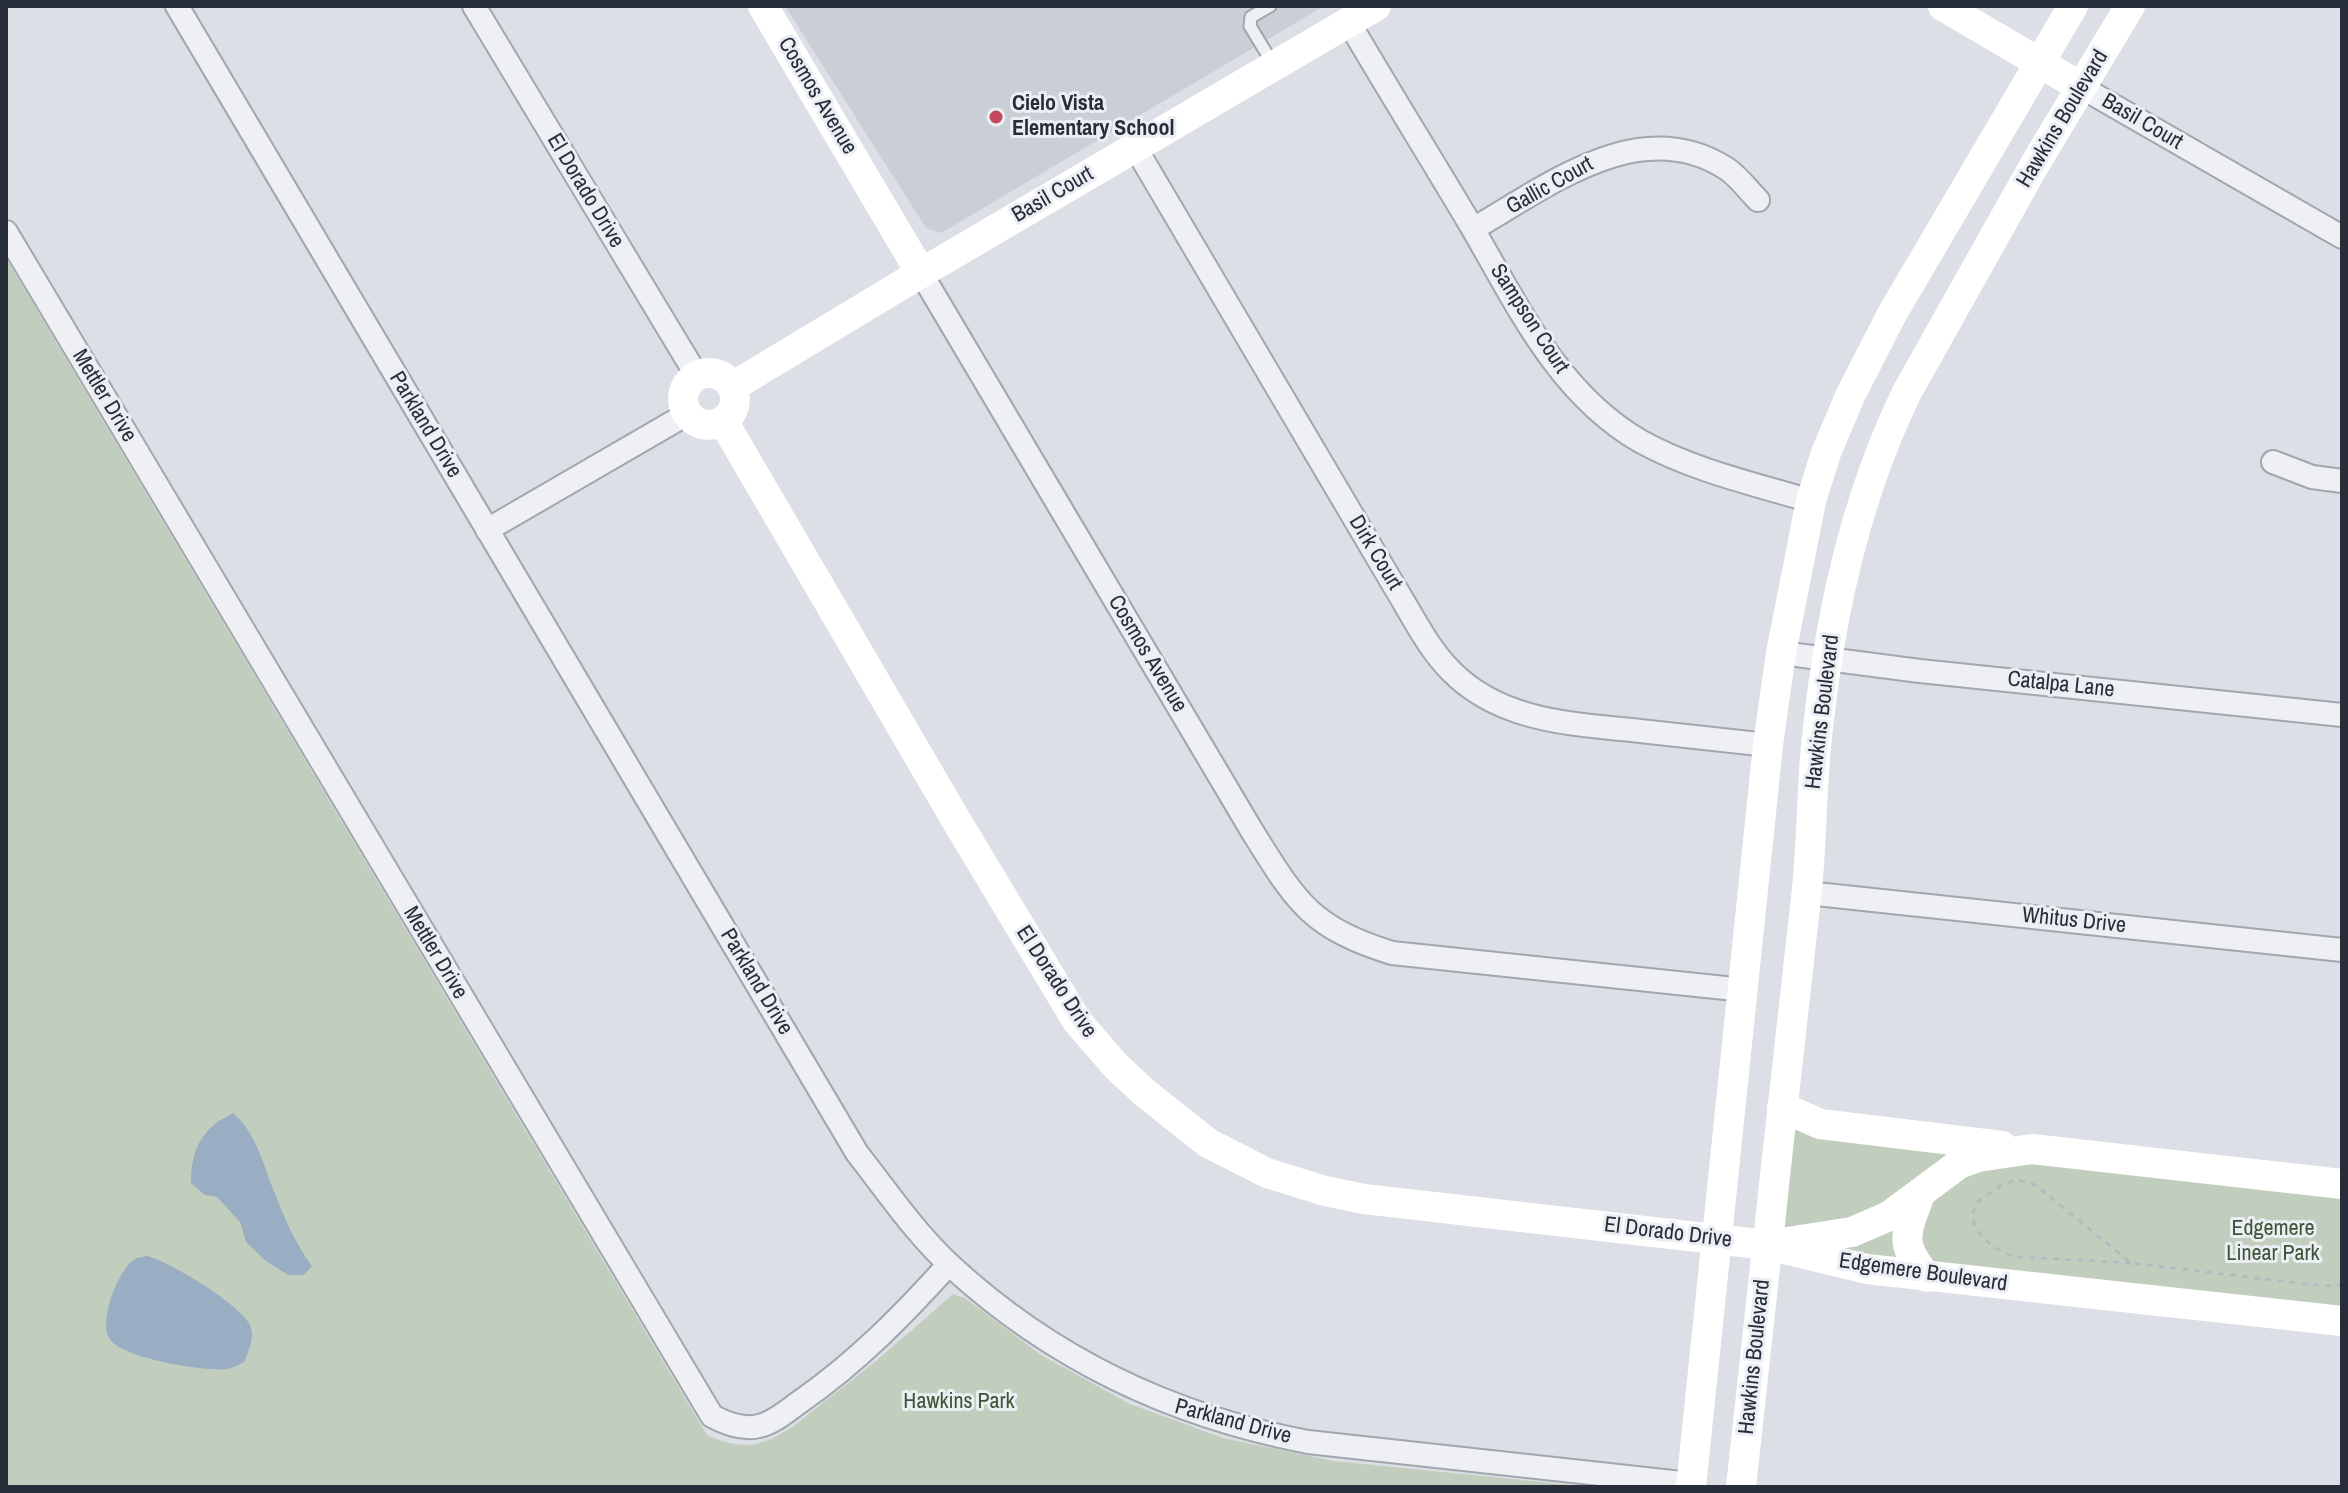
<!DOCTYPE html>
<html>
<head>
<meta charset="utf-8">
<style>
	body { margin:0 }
	#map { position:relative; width:2348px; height:1493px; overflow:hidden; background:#dcdfe5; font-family:"Archivo Narrow",sans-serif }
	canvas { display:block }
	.frame { position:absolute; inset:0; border:8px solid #272e3a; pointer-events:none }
</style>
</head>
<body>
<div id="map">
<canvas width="2348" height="1493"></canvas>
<div class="frame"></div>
</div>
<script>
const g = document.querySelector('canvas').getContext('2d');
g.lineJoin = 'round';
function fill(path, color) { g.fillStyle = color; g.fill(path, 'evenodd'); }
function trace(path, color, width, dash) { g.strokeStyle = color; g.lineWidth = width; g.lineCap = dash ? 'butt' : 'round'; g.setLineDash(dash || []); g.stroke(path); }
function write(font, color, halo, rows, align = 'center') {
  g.font = font + ' "Archivo Narrow",sans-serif'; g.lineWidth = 6; g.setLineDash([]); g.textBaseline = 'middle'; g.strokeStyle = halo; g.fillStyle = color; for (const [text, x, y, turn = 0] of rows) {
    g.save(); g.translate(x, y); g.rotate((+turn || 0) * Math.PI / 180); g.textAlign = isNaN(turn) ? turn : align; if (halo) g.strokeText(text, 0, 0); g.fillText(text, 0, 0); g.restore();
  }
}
fill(new Path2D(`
	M785 6H1324L941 233 926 228Z`), '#cacfd6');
fill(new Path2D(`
	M6 258 707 1435C728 1445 749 1449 771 1439 791 1430 809 1414 826 1400 871 1367 911 1331 953 1294L965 1298 1041 1355 1130 1404 1223 1438 1334 1461 1591 1487H6Z
	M1795 1127 2342 1188V1311L1783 1246Z`), '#c2cebd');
fill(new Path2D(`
	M233 1113C256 1132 264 1167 275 1194 285 1219 296 1245 312 1266L304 1275H288L266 1261 246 1242 240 1222 217 1197 205 1195 191 1183C191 1149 202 1128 233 1113Z
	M147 1256C169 1261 241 1305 250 1325 255 1337 249 1351 244 1362 238 1365 233 1368 227 1369 205 1372 120 1358 109 1338 99 1320 118 1269 135 1259 136 1258 146 1256 147 1256Z`), '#99adc3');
const lane = new Path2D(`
	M1270 6 1251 17 1250 26 1273 64`);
const street = new Path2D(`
	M177 6 857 1153C886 1190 915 1233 951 1266 1053 1360 1172 1416 1308 1442L1691 1484
	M474 6 697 376
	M1348 21C1389 91 1432 160 1473 229 1518 307 1559 394 1640 441 1692 470 1754 484 1811 501
	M2081 87 2342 237
	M1135 147 1393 584C1411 613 1427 647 1451 671 1501 722 1573 724 1640 731 1682 736 1725 740 1768 745
	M1473 229C1547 187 1640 112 1727 169 1739 177 1748 190 1758 200
	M6 232 712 1416C725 1423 743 1430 759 1426 774 1423 788 1410 801 1401 857 1362 903 1315 949 1264
	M921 273 1252 831C1296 901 1309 927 1392 953L1744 990
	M2273 462 2312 477 2342 481
	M487 530 687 414
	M1781 653 1920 671 2342 715
	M1807 893 2342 950`);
trace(lane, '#a2a6ae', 15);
trace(street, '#a2a6ae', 26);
trace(new Path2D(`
	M2131 1263 2016 1257C1997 1252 1961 1228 1977 1204 1980 1199 1987 1195 1992 1192 2008 1180 2020 1176 2038 1187L2131 1263 2323 1286 2342 1285`), '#b6bac0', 3, [6, 6]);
trace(lane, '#eef0f4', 11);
trace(street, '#eef0f4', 22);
trace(new Path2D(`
	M763 6 921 273
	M1943 6 2081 87
	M683 399a26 26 0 1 1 52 0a26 26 0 1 1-52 0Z
	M732 387 921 273 1376 6
	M723 421 956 820 1077 1021 1116 1066 1145 1093 1208 1143 1267 1173 1325 1191 1364 1199 1767 1245 1867 1269 2342 1321
	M1782 1107 1820 1124 2002 1146
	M1920 1194C1906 1234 1898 1242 1927 1277
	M1781 1243 1852 1232 1889 1216 1959 1164 1978 1157 2032 1149 2342 1184
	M1691 1487 1768 745 1781 653 1811 501 1826 453 1850 396 1892 314 2073 6
	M1741 1487C1762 1291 1784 1094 1806 898 1812 848 1811 797 1816 747 1828 625 1853 503 1907 392L2035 164 2130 6`), '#fff', 30);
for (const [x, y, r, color] of [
	[996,117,8,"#c4475b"]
]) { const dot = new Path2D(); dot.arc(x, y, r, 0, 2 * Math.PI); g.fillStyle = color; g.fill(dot); trace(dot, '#ebeef3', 3); }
write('22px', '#272e3a', '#ebeef3', [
	["Cosmos Avenue",817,96,59],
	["Hawkins Boulevard",2063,119,-59],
	["Basil Court",2142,122,30],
	["Gallic Court",1550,186,-29],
	["El Dorado Drive",585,191,59],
	["Basil Court",1053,195,-30],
	["Sampson Court",1529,319,57],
	["Mettler Drive",104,396,59],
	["Parkland Drive",425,425,59],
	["Dirk Court",1375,553,59],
	["Cosmos Avenue",1147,654,59],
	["Catalpa Lane",2061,685,6],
	["Hawkins Boulevard",1823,712,-83],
	["Whitus Drive",2074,921,6],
	["Mettler Drive",435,953,59],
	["Parkland Drive",756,982,59],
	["El Dorado Drive",1056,982,57],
	["El Dorado Drive",1668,1233,7],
	["Edgemere Boulevard",1923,1273,8],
	["Hawkins Boulevard",1755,1357,-84],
	["Parkland Drive",1233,1422,15]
]);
write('bold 22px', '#272e3a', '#ebeef3', [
	["Cielo Vista",1012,104],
	["Elementary School",1012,129]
], 'left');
write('22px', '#3b5535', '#ebeef3', [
	["Edgemere",2273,1229],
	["Linear Park",2273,1254],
	["Hawkins Park",959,1402]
]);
</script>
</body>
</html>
